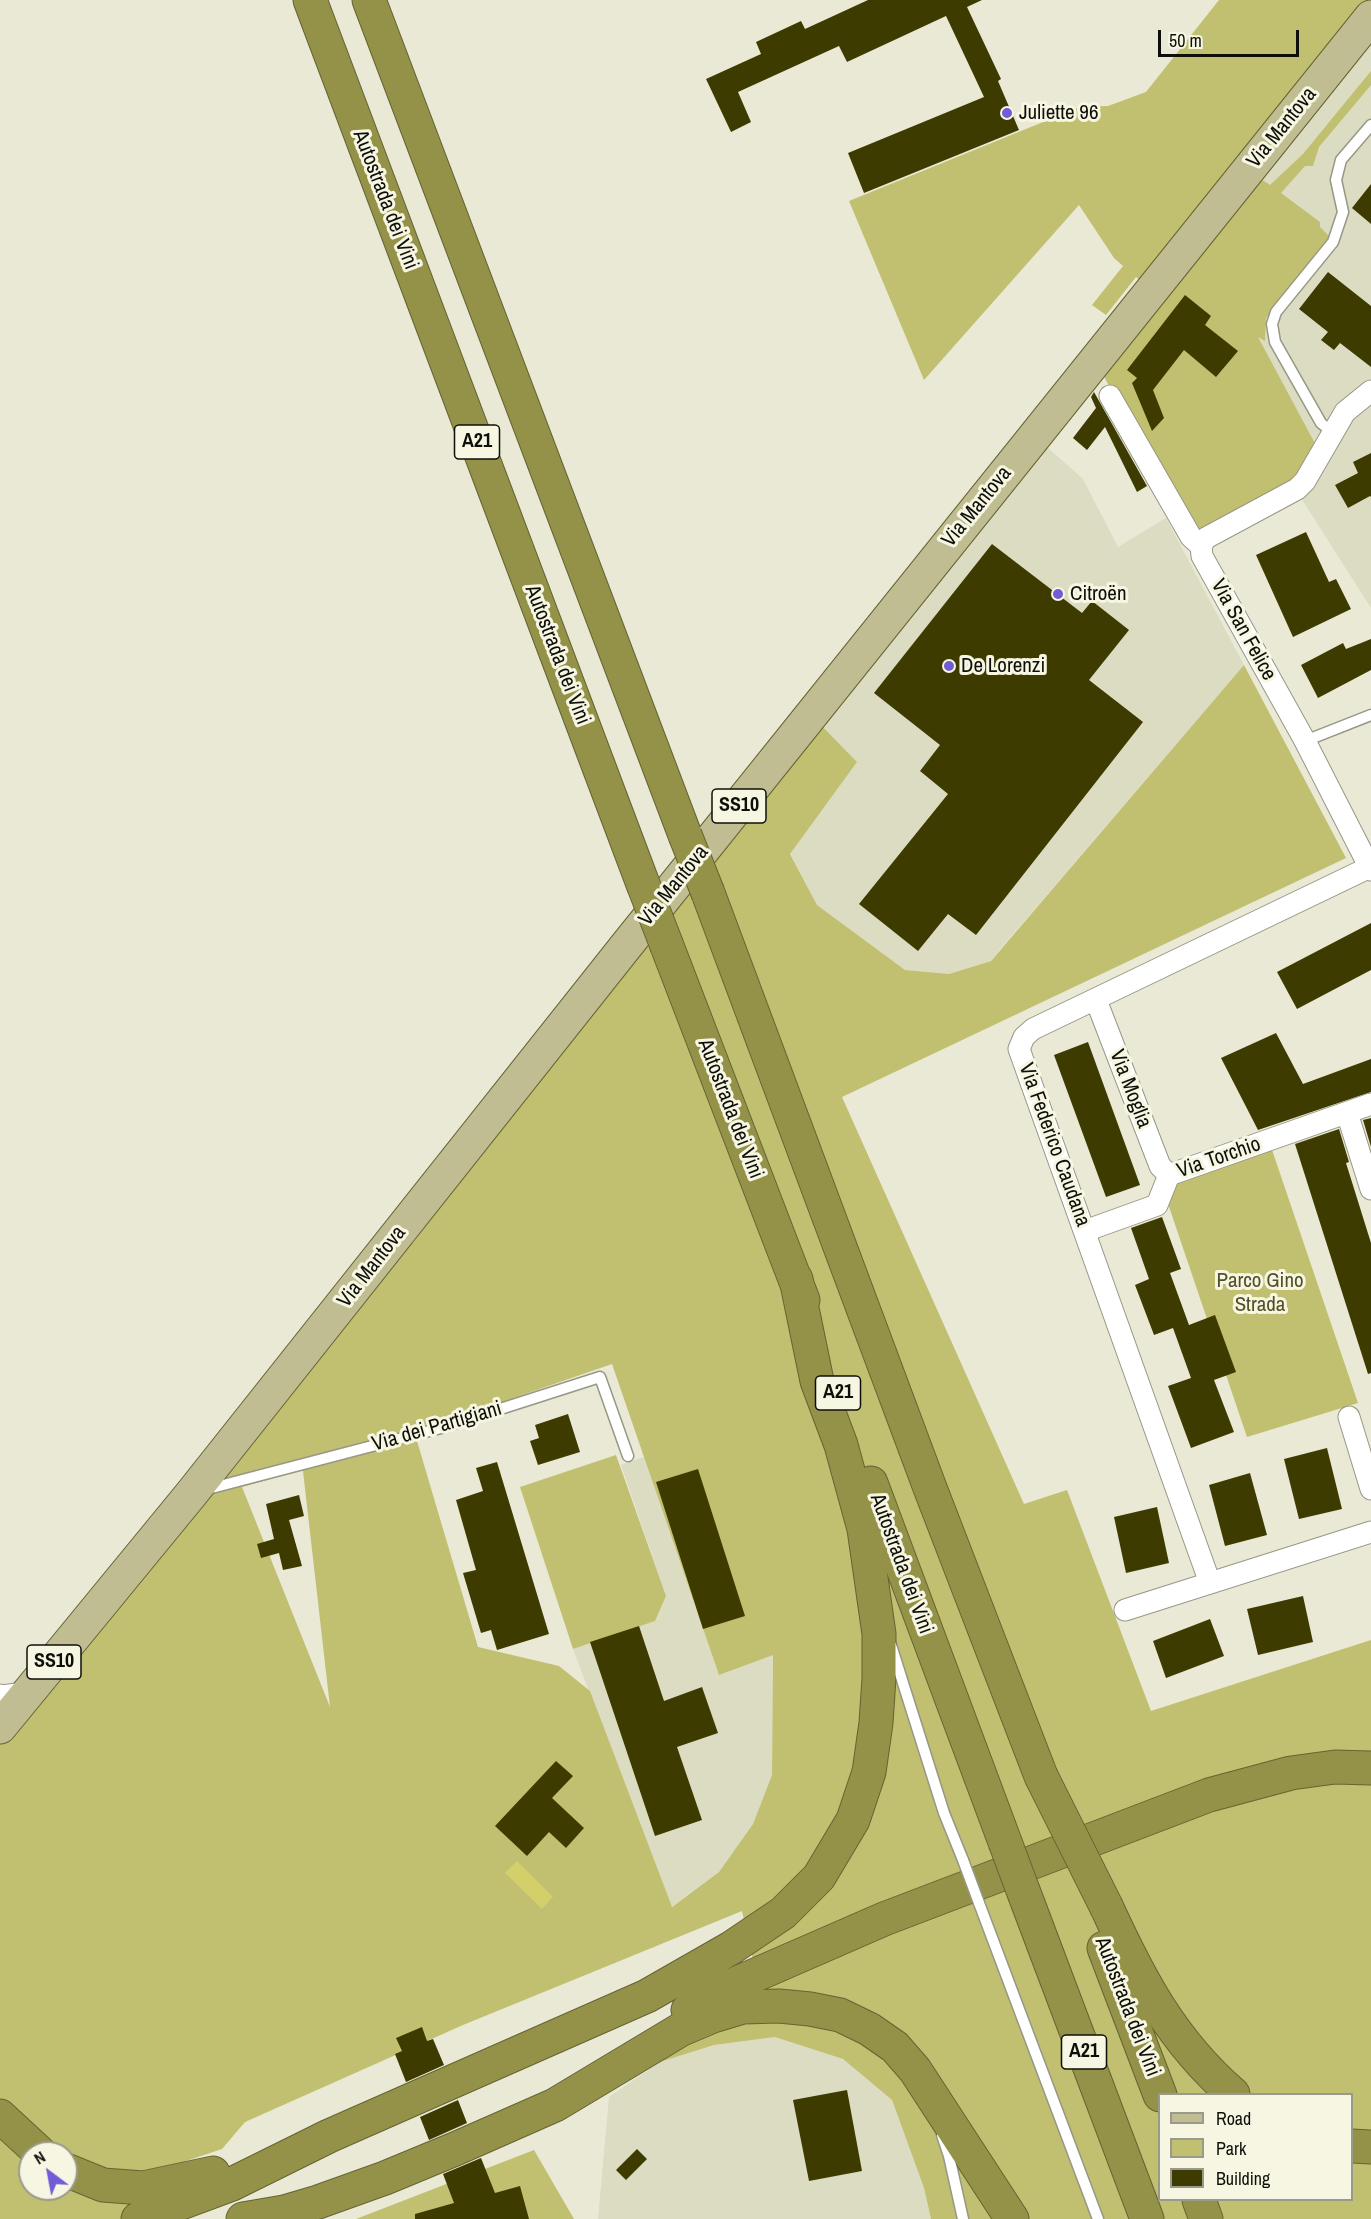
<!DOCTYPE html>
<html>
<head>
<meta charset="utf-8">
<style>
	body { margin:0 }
	#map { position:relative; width:1371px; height:2219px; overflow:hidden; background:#e9e9d6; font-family:"Archivo Narrow",sans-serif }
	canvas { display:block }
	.legend { position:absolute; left:1158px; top:2093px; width:195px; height:108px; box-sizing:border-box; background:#f6f6e3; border:2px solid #9a9a8c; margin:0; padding:8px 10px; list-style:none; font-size:18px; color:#0f0f09 }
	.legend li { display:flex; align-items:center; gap:12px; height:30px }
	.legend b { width:30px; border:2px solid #9a9a8c }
	.north { position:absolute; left:18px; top:2141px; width:60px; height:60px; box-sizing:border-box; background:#f6f6e3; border:2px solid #9a9a8c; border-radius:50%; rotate:328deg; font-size:16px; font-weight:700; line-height:24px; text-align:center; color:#0f0f09 }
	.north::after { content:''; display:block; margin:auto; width:21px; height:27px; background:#715cd6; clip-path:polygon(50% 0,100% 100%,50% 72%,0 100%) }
	.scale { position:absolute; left:1158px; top:30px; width:141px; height:27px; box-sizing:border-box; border:3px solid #0f0f09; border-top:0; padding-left:8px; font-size:18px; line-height:21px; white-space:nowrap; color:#0f0f09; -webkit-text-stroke:4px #f6f6e3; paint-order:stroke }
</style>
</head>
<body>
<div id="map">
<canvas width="1371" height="2219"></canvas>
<ul class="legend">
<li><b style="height:8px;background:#bfbd91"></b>Road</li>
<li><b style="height:16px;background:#c1bf70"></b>Park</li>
<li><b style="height:16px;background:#3d3b00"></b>Building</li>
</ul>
<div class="north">N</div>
<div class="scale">50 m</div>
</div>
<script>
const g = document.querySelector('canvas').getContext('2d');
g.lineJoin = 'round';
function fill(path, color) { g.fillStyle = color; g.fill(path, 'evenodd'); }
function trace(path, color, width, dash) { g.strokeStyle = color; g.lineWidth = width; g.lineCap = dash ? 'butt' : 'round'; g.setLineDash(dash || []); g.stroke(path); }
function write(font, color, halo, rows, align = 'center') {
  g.font = font + ' "Archivo Narrow",sans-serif'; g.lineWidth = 6; g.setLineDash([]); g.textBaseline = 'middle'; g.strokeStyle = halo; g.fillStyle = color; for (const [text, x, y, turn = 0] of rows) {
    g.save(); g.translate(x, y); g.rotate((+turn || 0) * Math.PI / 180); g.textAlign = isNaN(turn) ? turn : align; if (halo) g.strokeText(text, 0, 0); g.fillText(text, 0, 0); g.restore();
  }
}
fill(new Path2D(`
	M1371 39V608L1294 487 1252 326 1255 175Z
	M1040 441 1083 479 1118 547 1166 518 1244 665 990 961 949 974 905 970 817 905 790 853 857 762 821 725Z
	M644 1457 719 1675 773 1654 772 1775 753 1824 719 1872 671 1907 573 1649 655 1621 666 1596 621 1465Z
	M776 2037 843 2059 892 2100 924 2188 931 2219H598L609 2097 660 2062 714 2045Z`), '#dcdcc2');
fill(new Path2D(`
	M1219 0H1371V39L1255 175 1270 185 1303 154 1371 71V85L1319 147 1313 166H1305L1281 193 1320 222V227L1330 237 1266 318 1265 341 1258 337 1319 451 1294 487 1195 541 1172 504 1099 367 1160 296 1136 277 1106 315 1092 305 1123 266 1114 258 1079 205 924 380 849 201 1080 107 1108 106 1146 92Z
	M1244 665 1346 858 842 1097 1024 1504 1067 1490 1151 1711 1371 1640V2219H931L924 2188 892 2100 843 2059 775 2037 714 2045 660 2062 718 2023 766 2017 742 1911 463 2025 245 2122 222 2149 180 2163 183 2219H0V1706L384 1241 413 1243 606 981 821 725 857 762 790 854 817 905 905 970 949 974 991 961ZM612 1364 719 1675 773 1655 772 1775 753 1824 719 1872 672 1907 590 1691 559 1666 478 1647 417 1441 499 1403ZM302 1470 303 1471 330 1707 242 1487ZM1160 2094H1352V2200H1160ZM30 2153H66V2189H30Z
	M1269 1141 1358 1403 1247 1437 1161 1183Z
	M616 1455 666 1596 655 1621 573 1649 520 1487Z
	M534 2150 574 2219H356Z`), '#c1bf70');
fill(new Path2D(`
	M517 1861 553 1897 542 1909 505 1873Z`), '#d3cf6a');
fill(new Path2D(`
	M868 0H982L967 7 1001 79 998 81 1019 130 864 193 848 153 984 97 946 16 847 62 839 46 738 92 751 122 731 132 706 79 761 54 756 42 801 21 805 29Z
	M1371 184V224L1352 208Z
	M1328 272 1371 306V367L1340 343 1334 350 1321 340 1328 332 1299 309Z
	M1185 295 1211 316 1205 325 1238 351 1216 377 1184 350 1153 390 1164 418 1152 431 1132 383 1137 378 1127 370Z
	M1094 392 1147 486 1137 492 1105 427 1087 450 1073 438 1096 408 1091 397Z
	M1371 453V497L1370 496 1348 508 1335 485 1358 473 1353 462Z
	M1306 532 1329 582 1336 579 1351 609 1293 637 1256 555Z
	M992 544 1082 613 1092 601 1129 630 1089 680 1143 722 976 935 948 914 918 951 859 904 948 794 920 771 940 745 874 693Z
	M1371 639V670L1318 698 1301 665 1343 643 1346 649Z
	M1371 923V970L1297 1009 1277 972Z
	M1276 1033 1303 1084 1371 1059V1092L1258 1130 1221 1058Z
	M1088 1042 1140 1185 1106 1197 1054 1055Z
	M1371 1118V1147L1363 1120Z
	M1339 1129 1349 1162 1346 1163 1371 1243V1373L1368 1374 1295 1144Z
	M1162 1217 1181 1269 1170 1273 1189 1325 1215 1315 1236 1372 1214 1380 1234 1432 1191 1448 1168 1386 1191 1378 1173 1328 1154 1335 1135 1285 1149 1279 1131 1228Z
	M568 1414 580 1452 538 1465 530 1441 539 1438 535 1425Z
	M1327 1448 1342 1509 1299 1519 1284 1459Z
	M497 1462 549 1634 497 1650 491 1630 481 1633 463 1573 476 1570 456 1500 483 1491 476 1468Z
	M698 1469 745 1616 703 1629 656 1482Z
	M1250 1473 1267 1535 1225 1546 1209 1485Z
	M299 1495 304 1516 289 1520 302 1566 283 1570 279 1553 261 1558 257 1544 274 1539 266 1504Z
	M1157 1507 1169 1563 1126 1573 1114 1517Z
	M1303 1596 1313 1642 1258 1655 1247 1609Z
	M1210 1619 1224 1656 1166 1678 1153 1641Z
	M639 1626 664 1701 702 1687 718 1733 677 1747 702 1820 655 1836 590 1642Z
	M556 1761 573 1776 552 1798 584 1828 566 1848 549 1832 527 1856 495 1826Z
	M422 2027 427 2041 433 2039 444 2065 406 2082 395 2054 402 2051 396 2038Z
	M847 2090 862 2171 809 2181 793 2100Z
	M458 2100 467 2123 429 2140 420 2117Z
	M637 2149 647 2159 626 2180 616 2170Z
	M481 2158 495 2193 520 2186 529 2219H415V2214L454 2203 443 2174Z`), '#3d3b00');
const lane = new Path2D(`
	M1333 433 1321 423 1275 342 1272 324 1276 312 1333 242 1343 212 1336 180 1341 160 1371 125
	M1305 741 1371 715
	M204 1490 441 1428 600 1377 628 1456
	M891 1645 944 1813 963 1860
	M979 1903 1098 2219
	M942 2135 949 2156 963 2219`);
const street = new Path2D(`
	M1110 396 1191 537 1201 546 1202 556 1305 741 1371 870
	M1201 546 1206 538 1297 489 1305 481 1345 412 1371 391
	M1096 1000 1160 1166 1169 1175
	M1347 1113 1371 1189
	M1169 1175 1371 1104
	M1085 1231 1157 1205 1169 1175
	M1349 1417 1371 1489
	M1210 1583 1019 1049 1024 1037 1033 1029 1370 867
	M1125 1610 1371 1532
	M0 1695 3 1696 30 1692`);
const primary = new Path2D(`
	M0 1727 192 1493 626 946 1371 17`);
const highway = new Path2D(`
	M310 0 643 884
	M369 0 685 835
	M708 893 930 1488 1041 1776
	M667 946 803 1300
	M871 1483 1005 1842
	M1021 1885 1147 2219
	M1107 1908C1140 1980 1172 2041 1233 2094
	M1104 1948 1160 2095
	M688 2010 728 1987 884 1919 1209 1795 1291 1773 1335 1767 1371 1768
	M0 2116 40 2153
	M1352 2146 1371 2147
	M66 2170 103 2185 143 2188 213 2173
	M1199 2200 1206 2219
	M138 2219 232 2184 329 2136 647 1996 731 1948 783 1913 819 1877 853 1820 869 1772 876 1723 879 1678V1634L864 1529 841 1445 817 1381 796 1279
	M243 2219 284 2212 318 2202 385 2178 455 2149 555 2105 680 2030 713 2016 743 2007 779 2006 810 2009 840 2015 869 2029 895 2047 915 2070 1012 2219`);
trace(lane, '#979786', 13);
trace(street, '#979786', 23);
trace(primary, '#656432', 35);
trace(highway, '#656432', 35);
trace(lane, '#fff', 10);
trace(street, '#fff', 21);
trace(primary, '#bfbd91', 33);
trace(highway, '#949148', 33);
const laneBridge = new Path2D(`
	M963 1860 979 1903`);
const highwayBridge = new Path2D(`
	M685 835 708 893
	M643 884 667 946
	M1041 1776 1107 1908
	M1005 1842 1021 1885`);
trace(laneBridge, '#979786', 13, []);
trace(highwayBridge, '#656432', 35, []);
trace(laneBridge, '#fff', 10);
trace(highwayBridge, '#949148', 33);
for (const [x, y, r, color] of [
	[1007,113,6,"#715cd6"],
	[1058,594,6,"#715cd6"],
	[949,666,6,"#715cd6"]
]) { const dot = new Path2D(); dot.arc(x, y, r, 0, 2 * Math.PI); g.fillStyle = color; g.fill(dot); trace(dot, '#f6f6e3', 2); }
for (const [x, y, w] of [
	[477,442,45],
	[739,806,54],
	[838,1393,45],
	[54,1662,54],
	[1084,2052,45]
]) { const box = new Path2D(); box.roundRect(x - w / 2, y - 17, w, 34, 4.5); g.fillStyle = '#f6f6e3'; g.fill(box); trace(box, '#0f0f09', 1.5); }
write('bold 20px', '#0f0f09', null, [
	["A21",477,442],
	["SS10",739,806],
	["A21",838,1393],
	["SS10",54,1662],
	["A21",1084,2052]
]);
write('21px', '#0f0f09', '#f6f6e3', [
	["Juliette 96",1019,113],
	["Citroën",1070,594],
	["De Lorenzi",961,666]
], 'left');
write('21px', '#0f0f09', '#f6f6e3', [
	["Via Mantova",1282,128,-51],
	["Autostrada dei Vini",385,200,69],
	["Via Mantova",977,507,-51],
	["Via San Felice",1243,630,61],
	["Autostrada dei Vini",557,655,69],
	["Via Mantova",674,886,-51],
	["Via Moglia",1130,1089,69],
	["Autostrada dei Vini",730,1109,69],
	["Via Federico Caudana",1054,1145,70],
	["Via Torchio",1219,1158,-19],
	["Via Mantova",372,1267,-52],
	["Via dei Partigiani",437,1427,-16],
	["Autostrada dei Vini",901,1564,70],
	["Autostrada dei Vini",1127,2007,69]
]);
write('21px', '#525026', '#f6f6e3', [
	["Parco Gino",1260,1281],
	["Strada",1260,1305]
]);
</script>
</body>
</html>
